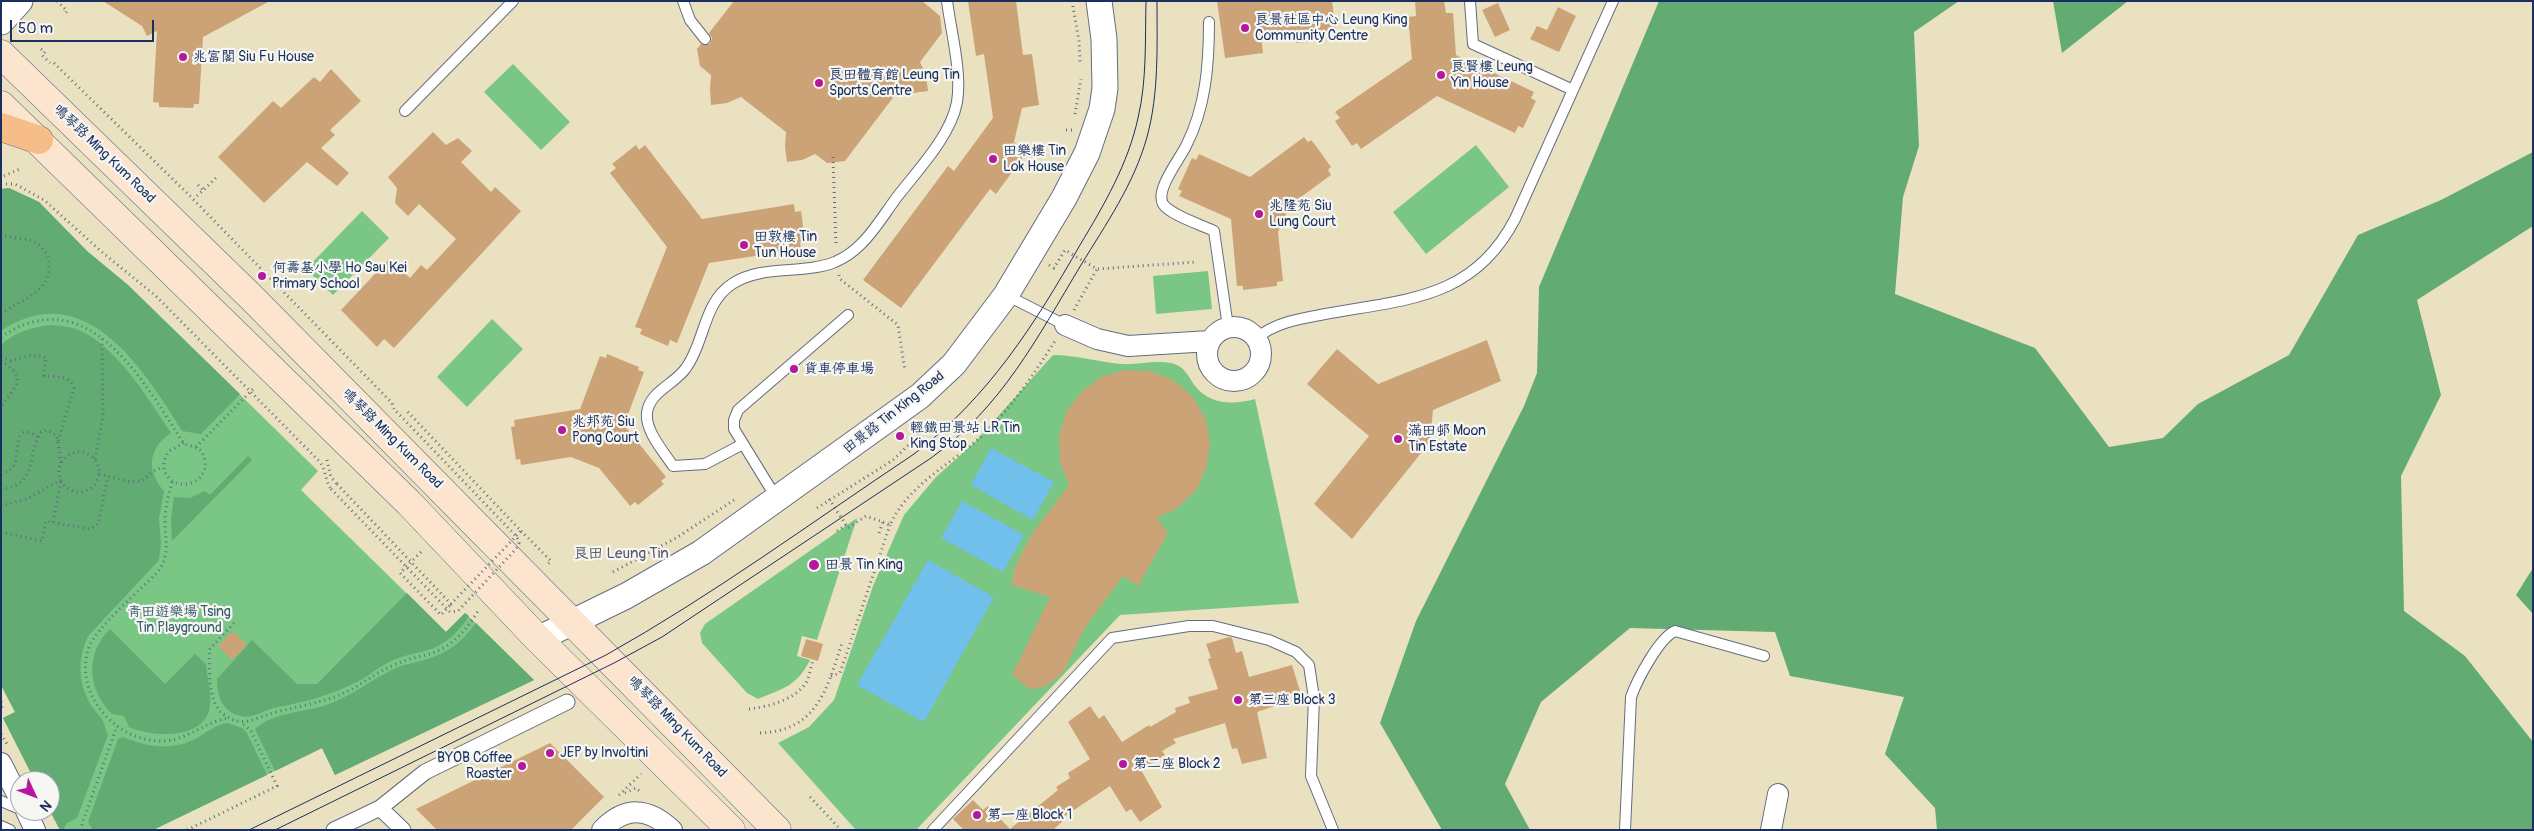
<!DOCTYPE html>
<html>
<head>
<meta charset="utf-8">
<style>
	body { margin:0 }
	#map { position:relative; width:2534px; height:831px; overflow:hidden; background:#eae1c1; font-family:Pangolin,sans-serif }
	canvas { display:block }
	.frame { position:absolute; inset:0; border:2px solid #1b2f5e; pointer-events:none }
	.north { position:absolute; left:10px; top:771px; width:50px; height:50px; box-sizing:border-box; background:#f6f6f2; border:1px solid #9ea6b7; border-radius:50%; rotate:133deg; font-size:14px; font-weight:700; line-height:20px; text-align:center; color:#1b2f5e }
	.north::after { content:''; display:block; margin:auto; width:18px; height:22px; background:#b5179e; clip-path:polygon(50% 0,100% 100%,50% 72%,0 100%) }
	.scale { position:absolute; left:10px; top:20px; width:144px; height:22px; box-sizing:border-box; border:2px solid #1b2f5e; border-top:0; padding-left:6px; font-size:15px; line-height:18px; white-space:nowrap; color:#1b2f5e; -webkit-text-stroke:4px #f6f6f2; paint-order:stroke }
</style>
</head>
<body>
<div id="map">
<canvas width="2534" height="831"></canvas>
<div class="frame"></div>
<div class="north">N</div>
<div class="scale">50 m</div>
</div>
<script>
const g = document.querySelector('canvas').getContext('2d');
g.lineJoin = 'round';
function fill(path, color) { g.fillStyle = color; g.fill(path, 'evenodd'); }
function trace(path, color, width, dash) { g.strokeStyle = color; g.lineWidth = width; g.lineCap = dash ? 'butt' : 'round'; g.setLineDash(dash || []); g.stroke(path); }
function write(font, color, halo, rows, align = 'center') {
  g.font = font + ' Pangolin,"LXGW WenKai TC",sans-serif'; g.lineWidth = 4.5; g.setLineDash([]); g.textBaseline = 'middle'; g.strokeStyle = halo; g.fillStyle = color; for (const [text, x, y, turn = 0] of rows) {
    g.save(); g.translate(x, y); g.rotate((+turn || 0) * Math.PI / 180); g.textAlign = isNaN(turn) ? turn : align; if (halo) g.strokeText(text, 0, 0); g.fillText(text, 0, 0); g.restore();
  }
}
fill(new Path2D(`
	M513 64 570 122 541 150 484 92Z
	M1476 145 1509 187 1426 254 1393 212Z
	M9 188 39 202 87 251 128 285 318 471 301 490 446 632 465 613 534 680 335 775 322 748 153 830H60L50 811V781H35L3 718 15 712 1 685V189Z
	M362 211 389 238 333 295 306 269Z
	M1208 271 1212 309 1156 314 1153 276Z
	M492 319 523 349 467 407 437 377Z
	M1053 355C1076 355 1098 362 1121 364 1138 365 1156 360 1171 363 1185 366 1188 376 1195 386 1210 405 1234 405 1255 399L1299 603 1120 615 916 830H856L778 743 809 727 834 700 873 586 904 515 936 477 975 442Z
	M857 518 817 640 802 636 797 656 810 660C797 686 784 688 758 699L747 693 702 643 700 633 705 624Z`), '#79c685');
fill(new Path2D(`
	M1659 1H1959L1914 32 1919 146 1903 197 1895 294 2035 348 2109 447 2163 438 2198 404 2289 355 2358 235 2441 200 2533 152V226L2417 300 2441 395 2401 476 2404 611 2465 656 2533 742V830H1937L1935 808 1885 754 1904 697 1790 676 1775 632 1630 628 1541 702 1505 784 1530 830H1442L1380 723 1416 621 1524 406 1537 373 1539 287Z
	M2053 1H2128L2062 53Z
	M9 188 39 202 87 251 128 285 240 394 201 434 182 431C144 369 84 275 1 331V189Z
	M51 325C63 326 74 327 85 333 119 351 150 401 171 433 148 448 146 471 164 491L159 519 161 543 159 560 89 635C77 656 78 684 91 705 94 711 103 718 104 724 106 728 105 730 108 735L77 818 67 823 63 830H60L50 811V781H35L3 718 15 712 1 685V345C15 332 32 327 51 325Z
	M248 456 252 460 172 541 171 519 174 497 190 498 205 491 210 495Z
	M2533 568V614L2516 595Z
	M407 593 446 632 465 613 469 616C462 627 454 636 443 643 429 653 412 652 396 659 382 664 370 675 357 682 331 695 306 702 278 707 265 709 254 719 241 716 222 712 217 696 217 679L252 640 297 684H317Z
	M476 623 534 680 335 775 322 748 275 771 255 729C274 712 302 713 326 705 353 696 373 678 398 667 406 664 415 663 424 660 447 654 462 642 476 623Z
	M110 629 165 684 195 654 206 664C207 678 213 697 209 711 200 740 151 737 129 727L124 716 112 714C87 689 85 654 110 629Z
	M227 723 242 728 247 733 267 775 153 830H93L88 822 118 739 123 737C146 747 172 751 195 739 206 733 215 725 227 723Z`), '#62ab72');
fill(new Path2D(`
	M991 448 1054 482 1033 520 971 485Z
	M962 501 1024 535 1003 572 941 538Z
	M928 560 994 597 924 722 857 685Z`), '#71bfeb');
fill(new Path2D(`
	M103 1H270L203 37 199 104H194L193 108 159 107V103L153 102 157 31 147 36 142 26Z
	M734 1H922L940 16 942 33 920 62 926 75 928 91 913 93 898 91 845 161 827 163 815 154 802 160 787 162 785 147 786 132 741 97 727 103 711 105 710 89 711 75 700 66 697 49 701 44H710L712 38 709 33Z
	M968 1H1016L1023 55 1032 54 1039 105 1022 108 1014 142 1027 152 996 194 990 189 901 308 863 280 948 166 954 171 993 118 984 54 976 56Z
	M1217 1H1332L1336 31 1315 33 1316 41 1296 43 1295 30 1261 35 1263 53 1225 58Z
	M1415 1H1444L1446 13H1453L1456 55 1534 92 1531 98 1536 101 1523 128 1518 126 1515 133 1437 96 1361 149 1357 143 1352 146 1335 121 1340 118 1335 112 1412 59 1408 17 1416 16Z
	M1498 3 1510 30 1495 37 1482 10Z
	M1558 7 1576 16 1559 52 1530 39 1537 26 1547 30Z
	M331 69 361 101 330 130 335 135 321 148 349 173 337 186 307 162 264 203 218 157 273 101 281 108 314 77 320 82Z
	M433 132 446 145 458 138 472 151 461 162 491 192 495 187 521 211 394 348 384 339 377 347 341 310 389 259 410 278 421 265 427 270 456 239 419 204 408 216 395 203 397 188 388 177Z
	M1304 137 1308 142 1311 140 1316 146 1331 167 1328 170 1331 175 1290 205 1283 221 1278 232 1283 281 1277 282V286L1243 290V286H1237L1231 219 1179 196 1182 191 1178 189 1192 158 1196 160 1199 154 1250 177Z
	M636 145 639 150 645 145 702 219 794 204 795 212 801 211 805 241 800 242 801 249 709 263 677 343 670 340 668 346 640 334 642 329 635 327 667 247 610 173 616 168 612 164Z
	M1487 340 1501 381 1433 410 1430 442 1352 539 1314 504 1369 436 1307 384 1337 349 1378 384Z
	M607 354 639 367 638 370 644 372 624 425 666 477 661 481 664 484 638 505 635 502 630 506 599 468 571 457 521 465 520 459 516 460 511 427 515 426 514 420 580 409 600 356 606 358Z
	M1125 370 1150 371 1173 380 1192 396 1205 417 1210 441 1207 466 1197 489 1179 507 1157 518 1168 533 1138 586 1123 576 1084 629 1064 671 1047 686 1030 689 1012 675 1050 597 1012 585 1014 569 1032 534 1069 485 1060 462 1059 436 1066 412 1081 392 1101 377Z
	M233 631 247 645 232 660 218 646Z
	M1229 637 1232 638 1236 653 1242 651 1249 677 1292 665 1300 691 1285 696 1287 702 1257 712 1267 758 1242 764 1237 748 1232 749 1225 723 1173 739 1176 743 1162 751 1165 755 1141 770 1162 807 1140 822 1131 809 1126 812 1110 786 1062 818 1064 820 1053 830H964L953 819 973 800 983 810 988 806 1010 829 1058 790 1056 787 1070 778 1068 773 1090 759 1068 722 1090 706 1099 719 1104 715 1122 742 1149 725 1150 727 1176 712 1175 708 1190 703 1188 697 1218 689 1208 659 1211 658 1206 644Z
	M806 639 823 644 818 661 801 656Z
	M550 743 604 797 571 830H437L416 809Z`), '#cca377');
const service = new Path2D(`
	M683 1 690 20 705 39
	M1470 1 1473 44 1573 90
	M1209 22C1209 64 1206 107 1186 146 1179 160 1155 190 1163 204 1170 215 1202 225 1214 231L1228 327
	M405 111 513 1
	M1006 295 1065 325
	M1257 338C1274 323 1298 319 1320 315 1402 299 1472 302 1515 219L1613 1
	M743 444 705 464 673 466C664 452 645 431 647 413 649 392 675 384 686 368 705 342 703 303 732 284 762 264 803 275 835 262 844 258 853 252 860 245 874 232 885 213 897 197 917 171 951 136 957 102 962 72 951 32 947 1
	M777 499 734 429V420L738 410 848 315
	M1 801 20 809
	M1 826 10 830
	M933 830 1112 638 1189 626H1213L1269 640 1296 652 1309 665 1314 698 1311 776 1333 830
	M1625 830 1631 697C1637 680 1659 638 1675 631L1764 656`);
const pedestrian = new Path2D(`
	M380 808 403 830
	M334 830 380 808 425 772 567 702`);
const minor = new Path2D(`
	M1065 325 1097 339 1128 346 1210 341
	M1207 354a27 27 0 1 1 54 0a27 27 0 1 1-54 0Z
	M1 763 20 800
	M26 811 35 830
	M602 830C625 806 648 807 672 830
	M1771 830 1778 794`);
const tertiary = new Path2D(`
	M1 22 20 1
	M538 639 626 596 701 553 920 396 954 364 1006 295 1064 198 1087 153 1102 109 1105 88 1104 39 1099 1`);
const secondary = new Path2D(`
	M1 54 251 297 777 830
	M1 105 409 503 538 639 731 830`);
const primary = new Path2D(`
	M1 127 39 140`);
trace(service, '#636d81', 12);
trace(pedestrian, '#636d81', 17);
trace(minor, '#636d81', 22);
trace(tertiary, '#636d81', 27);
trace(secondary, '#636d81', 29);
trace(primary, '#636d81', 29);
trace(new Path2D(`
	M57 1 67 11 64 16
	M1072 1 1079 41 1080 62
	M41 49 45 52 42 55 50 63
	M54 63 190 196 392 403 394 409
	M1075 114 1081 79
	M1066 130H1072
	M833 157 836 246
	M4 176 20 169
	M1 184H15L44 200 103 253 156 296 320 462C326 470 325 480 331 489
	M198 185 204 191
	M197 196 217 177
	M1 233C12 241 27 236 38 244 44 249 49 256 49 264 52 292 19 300 1 314
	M1049 265 1054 268 1065 250 1097 269 1196 262
	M839 275 840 279 898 325 905 371
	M1074 310 1097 269
	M1 337C84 281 138 372 177 433 179 436 181 441 184 443 192 449 202 444 205 461 208 481 182 492 169 478 161 470 163 460 169 451L184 443
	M1 357 11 361 31 355 46 357 44 376C56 377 70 375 74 388L58 441
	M1 361C30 379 14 386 1 408
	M196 447 255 387
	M59 472a20 20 0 1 1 40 0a20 20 0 1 1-40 0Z
	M95 459 103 416 102 338
	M327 460 331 477 337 484
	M1 474C7 472 11 470 14 465 20 455 12 419 38 437
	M99 474 130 482 142 481 152 472 163 467
	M172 482C169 494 165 507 165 521 165 541 171 557 156 574 140 590 96 628 89 647 72 694 118 744 165 741 189 739 206 721 229 718
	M1 489C38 486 27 453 41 432L47 430 57 436 61 463
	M829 499 848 528 866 516 883 522 879 533
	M1 506 27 499 61 480
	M817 508 893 460 925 429
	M53 522 61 481
	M883 522 890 525C908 485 951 464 983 435 1011 408 1034 374 1055 341
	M521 531 551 561 546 566
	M837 531 846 525
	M1 532 42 541 46 521 90 529 98 524 108 476
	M421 552 400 573 441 615 451 604
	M613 572 676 538 734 500
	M234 623 209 650C210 668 207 702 223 714 244 730 257 716 277 712 299 706 321 703 342 694 362 685 379 670 399 663 414 656 431 656 445 647 460 638 469 625 478 611
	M831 676 840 673 890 525
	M1 702 3 706 1 707
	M749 709C768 707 799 699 808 679 810 673 811 666 813 660
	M760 733C817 731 827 689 842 643
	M1 734 7 744
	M625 793 636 788 642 793
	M619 795 641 774
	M810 797 841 830
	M80 830 117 726
	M187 830 277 786 251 731 241 722`), '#636d81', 3, [1, 4]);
trace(service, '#fff', 10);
trace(pedestrian, '#fff', 15);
trace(minor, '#fff', 20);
trace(tertiary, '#fff', 25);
trace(secondary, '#fce5cf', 28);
trace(primary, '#f7bd88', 28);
trace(new Path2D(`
	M249 830 606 655C713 595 812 522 914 454 988 398 1035 324 1080 245 1104 205 1128 164 1138 118 1147 80 1145 40 1146 1
	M275 830 614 663 662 637 931 458C1002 407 1037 338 1081 265 1106 224 1134 184 1147 137 1159 93 1157 47 1157 1`), '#1b2f5e', 1);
trace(new Path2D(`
	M337 484 451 604 521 531 406 410
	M331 489 450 612 458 611 516 549 519 543 517 537 394 409`), '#636d81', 3, [1, 4]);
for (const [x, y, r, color] of [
	[1245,28,5,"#b5179e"],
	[183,57,5,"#b5179e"],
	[1441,75,5,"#b5179e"],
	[819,83,5,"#b5179e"],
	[993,159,5,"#b5179e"],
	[1259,214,5,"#b5179e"],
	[744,245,5,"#b5179e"],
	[262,276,5,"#b5179e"],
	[794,369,5,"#b5179e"],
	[562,430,5,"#b5179e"],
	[900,436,5,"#b5179e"],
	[1398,439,5,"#b5179e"],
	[814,565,6,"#b5179e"],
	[1238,700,5,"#b5179e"],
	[550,753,5,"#b5179e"],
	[1123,764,5,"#b5179e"],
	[522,766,5,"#b5179e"],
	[977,815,5,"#b5179e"]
]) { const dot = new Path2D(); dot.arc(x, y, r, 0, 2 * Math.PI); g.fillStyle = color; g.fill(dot); trace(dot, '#f6f6f2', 2); }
write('14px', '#1b2f5e', '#f6f6f2', [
	["良景社區中心 Leung King",1255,20],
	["Community Centre",1255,36],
	["兆富閣 Siu Fu House",193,57],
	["良賢樓 Leung",1451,67],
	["Yin House",1451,83],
	["良田體育館 Leung Tin",829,75],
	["Sports Centre",829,91],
	["田樂樓 Tin",1003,151],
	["Lok House",1003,167],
	["兆隆苑 Siu",1269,206],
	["Lung Court",1269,222],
	["田敦樓 Tin",754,237],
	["Tun House",754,253],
	["何壽基小學 Ho Sau Kei",272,268],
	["Primary School",272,284],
	["貨車停車場",804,369],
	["兆邦苑 Siu",572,422],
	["Pong Court",572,438],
	["輕鐵田景站 LR Tin",910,428],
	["King Stop",910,444],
	["滿田邨 Moon",1408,431],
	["Tin Estate",1408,447],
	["田景 Tin King",825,565],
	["第三座 Block 3",1248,700],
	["JEP by Involtini",560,753],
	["BYOB Coffee",512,758,"right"],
	["Roaster",512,774,"right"],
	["第二座 Block 2",1133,764],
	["第一座 Block 1",987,815]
], 'left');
write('14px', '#1b2f5e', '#f6f6f2', [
	["鳴琴路 Ming Kum Road",104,154,44],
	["田景路 Tin King Road",894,413,-38],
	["鳴琴路 Ming Kum Road",392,439,45],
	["鳴琴路 Ming Kum Road",677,727,46]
]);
write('14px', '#375c6a', '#f6f6f2', [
	["青田遊樂場 Tsing",179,612],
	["Tin Playground",179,628]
]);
write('15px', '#595867', '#f6f6f2', [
	["良田 Leung Tin",621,554]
]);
</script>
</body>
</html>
